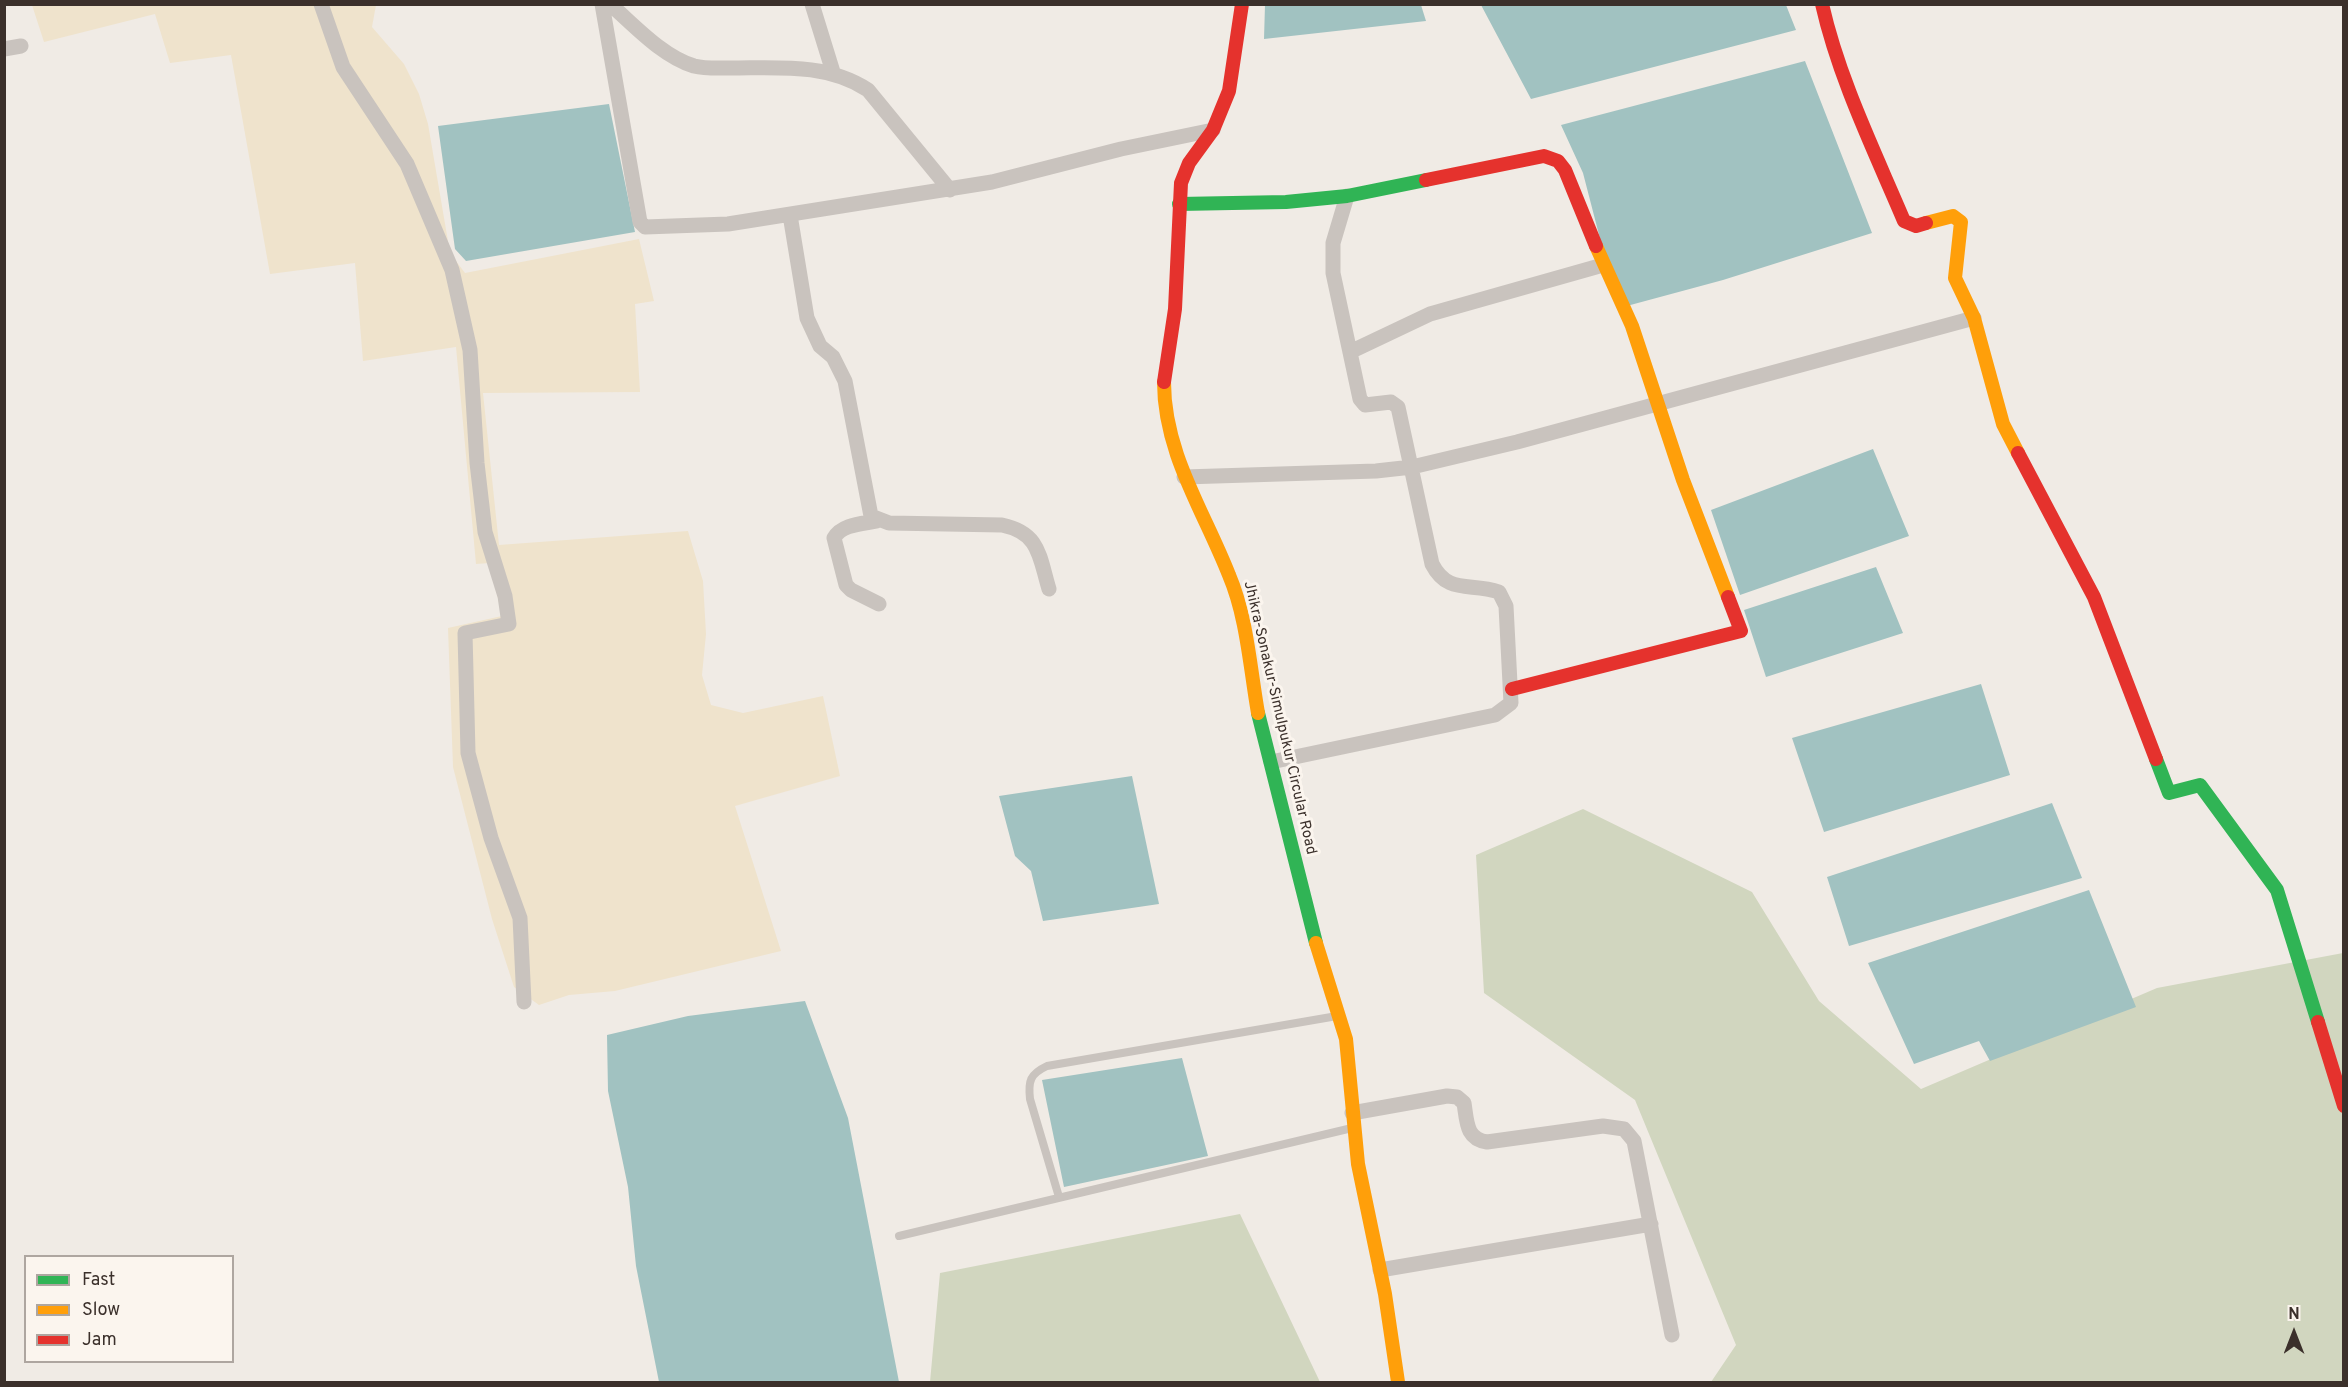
<!DOCTYPE html>
<html>
<head>
<meta charset="utf-8">
<style>
	body { margin:0 }
	#map { position:relative; width:2348px; height:1387px; overflow:hidden; background:#f0ebe5; font-family:Overpass,sans-serif }
	canvas { display:block }
	.frame { position:absolute; inset:0; border:6px solid #3b302b; pointer-events:none }
	.legend { position:absolute; left:24px; top:1255px; width:210px; height:108px; box-sizing:border-box; background:#fbf5ee; border:2px solid #aea6a0; margin:0; padding:8px 10px; list-style:none; font-size:18px; color:#3b302b }
	.legend li { display:flex; align-items:center; gap:12px; height:30px }
	.legend b { width:30px; border:2px solid #aea6a0 }
	.north { position:absolute; left:2264px; top:1303px; width:60px; height:60px; -webkit-text-stroke:4px #fbf5ee; paint-order:stroke; rotate:0deg; font-size:16px; font-weight:700; line-height:24px; text-align:center; color:#3b302b }
	.north::after { content:''; display:block; margin:auto; width:21px; height:27px; background:#3b302b; clip-path:polygon(50% 0,100% 100%,50% 72%,0 100%) }
</style>
</head>
<body>
<div id="map">
<canvas width="2348" height="1387"></canvas>
<div class="frame"></div>
<ul class="legend">
<li><b style="height:8px;background:#30b455"></b>Fast</li>
<li><b style="height:8px;background:#ff9f0a"></b>Slow</li>
<li><b style="height:8px;background:#e5322d"></b>Jam</li>
</ul>
<div class="north">N</div>
</div>
<script>
const g = document.querySelector('canvas').getContext('2d');
g.lineJoin = 'round';
function fill(path, color) { g.fillStyle = color; g.fill(path, 'evenodd'); }
function trace(path, color, width, dash) { g.strokeStyle = color; g.lineWidth = width; g.lineCap = dash ? 'butt' : 'round'; g.setLineDash(dash || []); g.stroke(path); }
function write(font, color, halo, rows, align = 'center') {
  g.font = font + ' Overpass,sans-serif'; g.lineWidth = 6; g.setLineDash([]); g.textBaseline = 'middle'; g.strokeStyle = halo; g.fillStyle = color; for (const [text, x, y, turn = 0] of rows) {
    g.save(); g.translate(x, y); g.rotate((+turn || 0) * Math.PI / 180); g.textAlign = isNaN(turn) ? turn : align; if (halo) g.strokeText(text, 0, 0); g.fillText(text, 0, 0); g.restore();
  }
}
fill(new Path2D(`
	M1583 809 1752 892 1819 1001 1921 1089 2157 988 2343 953V1382H1711L1736 1345 1635 1100 1484 993 1476 855Z
	M1240 1214 1320 1382H930L940 1273Z`), '#d1d6bf');
fill(new Path2D(`
	M32 5H376L372 27 404 64 419 94 428 124 450 253 465 273 639 239 654 301 635 304 640 392 483 393 499 545 688 531 703 581 706 634 702 675 711 705 743 713 823 696 840 776 735 806 781 951 615 991 569 995 539 1005 514 987 492 919 453 767 448 628 502 616 490 563 476 564 456 347 363 361 355 263 270 274 231 55 170 63 155 14 44 42Z`), '#efe3cc');
fill(new Path2D(`
	M1265 5H1421L1426 21 1264 39Z
	M1481 5H1786L1796 30 1531 99Z
	M1805 61 1872 233 1723 280 1623 307 1611 281 1583 173 1561 125Z
	M609 104 635 232 466 261 455 249 438 126Z
	M1873 449 1909 536 1740 595 1711 510Z
	M1876 567 1903 633 1766 677 1744 610Z
	M1981 684 2010 775 1824 832 1792 738Z
	M1132 776 1159 904 1043 921 1031 871 1015 856 999 796Z
	M2052 803 2082 878 1849 946 1827 877Z
	M2089 890 2136 1007 1990 1061 1979 1041 1914 1064 1868 963Z
	M805 1001 848 1118 899 1382H659L636 1266 628 1187 608 1091 607 1035 688 1016Z
	M1182 1058 1208 1156 1064 1187 1042 1080Z`), '#a1c2c1');
trace(new Path2D(`
	M1059 1197 1030 1099C1028 1081 1030 1074 1047 1066L1337 1016
	M899 1236 1352 1128`), '#c9c3be', 8);
trace(new Path2D(`
	M321 4 343 67 407 164 452 270 470 350 477 463 485 532 505 596 509 624 465 633 468 753 491 838 520 918 524 1002
	M602 4 640 222 645 227 728 224 992 182 1121 149 1213 130
	M610 4C635 26 662 56 694 66 706 69 719 68 731 68 778 68 827 63 868 90L950 190
	M812 4 833 72
	M4 49 21 46
	M790 215 807 318 820 346 833 357 845 381 871 516 889 523 1002 525C1040 533 1039 556 1049 589
	M1352 351 1430 314 1603 265
	M1184 477 1376 471 1412 467 1517 442 1974 318
	M877 521C862 524 842 524 834 538L846 585 851 590 879 604
	M1271 762 1495 715 1511 703 1506 606 1499 592C1470 582 1448 595 1432 564L1398 407 1391 402 1365 405 1360 399 1333 273V243L1347 196
	M1352 1113 1447 1096 1457 1097 1464 1103C1467 1122 1466 1139 1487 1142L1603 1126 1624 1129 1634 1141 1672 1335
	M1380 1270 1651 1224`), '#c9c3be', 15);
trace(new Path2D(`
	M1179 204 1286 202 1347 196 1426 180
	M1258 713 1316 943
	M2156 759 2169 793 2200 785 2277 890 2318 1022`), '#30b455', 14);
trace(new Path2D(`
	M1926 223 1953 216 1961 222 1955 278 1974 318 2003 424 2018 453
	M1596 246 1632 326 1683 480 1728 597
	M1164 382C1164 453 1204 511 1229 575 1247 617 1250 668 1258 713
	M1316 943 1346 1039 1358 1164 1385 1294 1398 1382`), '#ff9f0a', 14);
trace(new Path2D(`
	M1822 4C1839 79 1874 150 1904 221L1916 226 1926 223
	M1426 180 1544 156 1558 161 1565 170 1596 246
	M1164 382 1175 309 1181 183 1189 163 1213 130 1229 91 1242 4
	M2018 453 2094 597 2156 759
	M1512 689 1741 631 1728 597
	M2318 1022 2344 1106`), '#e5322d', 14);
write('15px', '#3b302b', '#fbf5ee', [
	["Jhikra-Sonakur-Simulpukur Circular Road",1279,718,77]
]);
</script>
</body>
</html>
